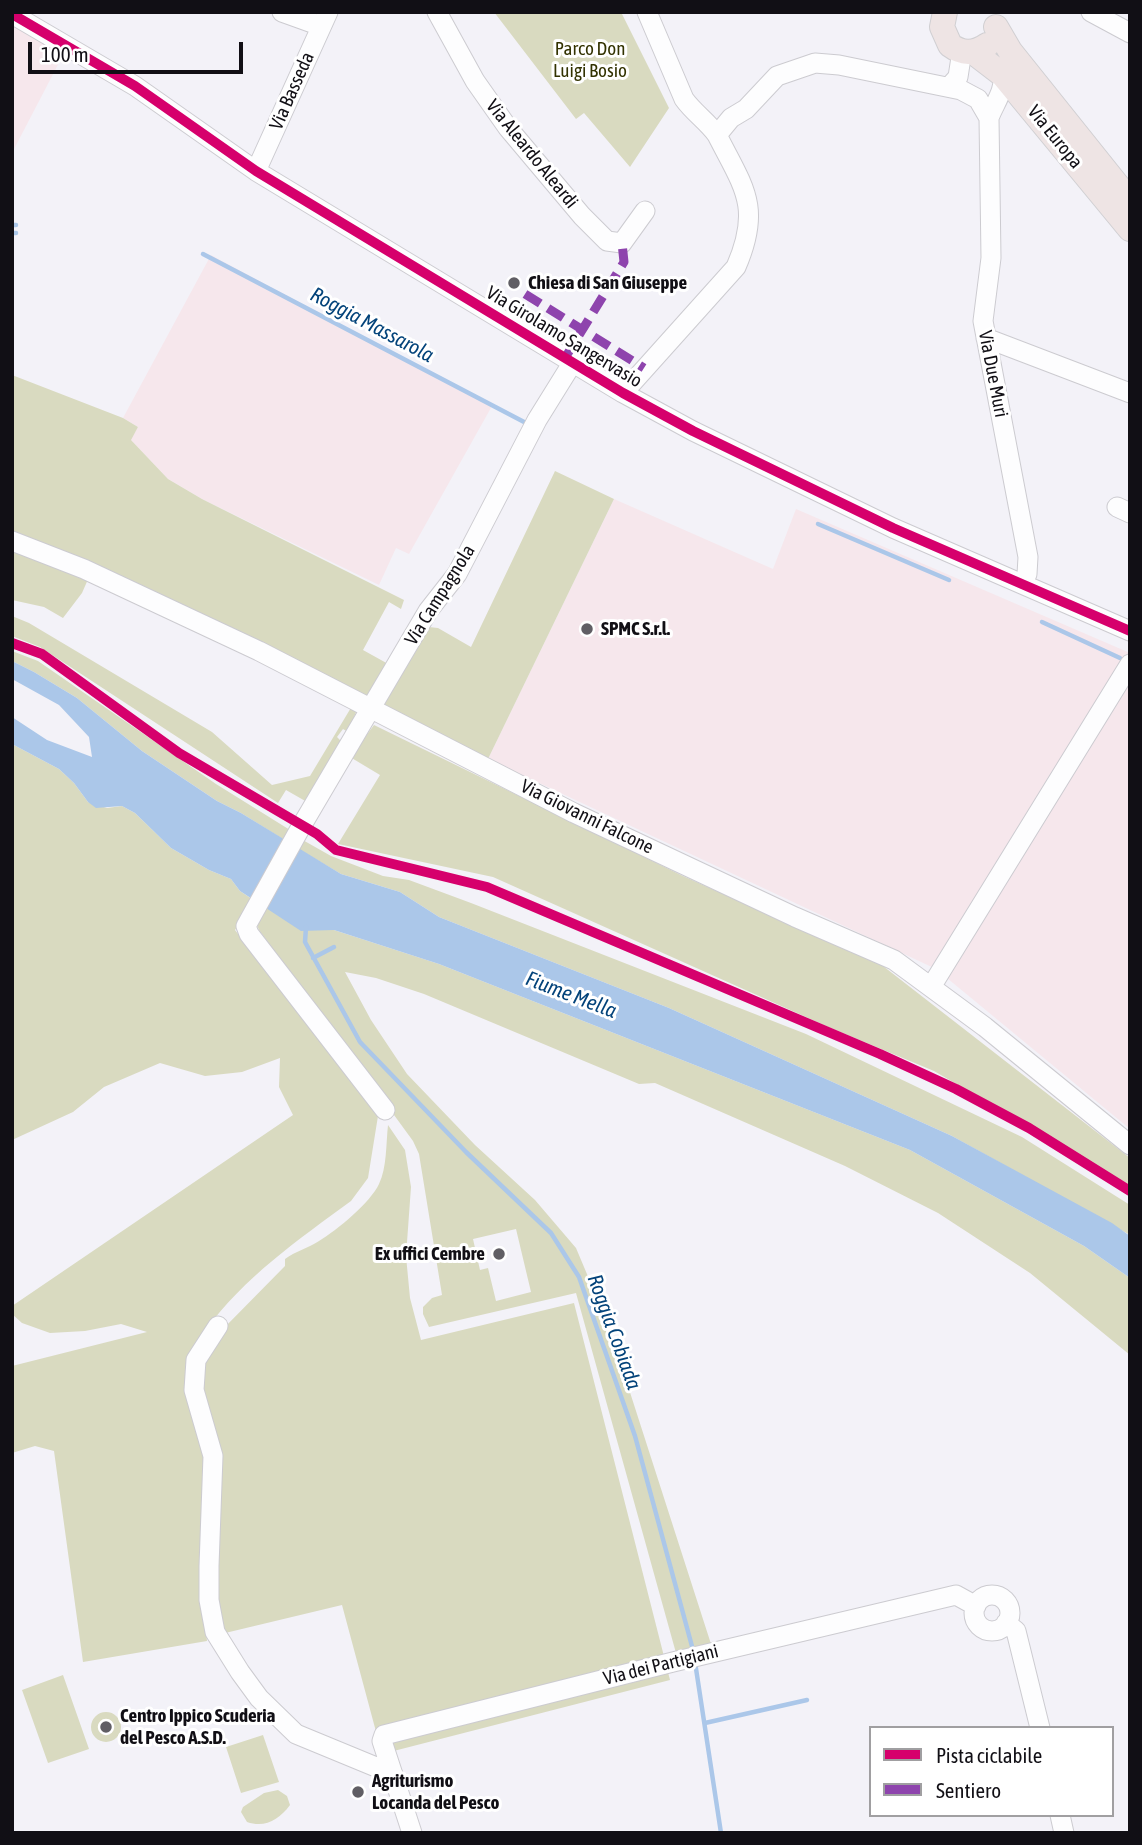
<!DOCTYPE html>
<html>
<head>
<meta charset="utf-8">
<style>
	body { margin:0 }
	#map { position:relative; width:1142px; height:1845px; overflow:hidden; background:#f3f2f8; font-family:"Asap Condensed",sans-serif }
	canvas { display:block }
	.frame { position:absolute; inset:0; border:14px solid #110f15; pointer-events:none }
	.legend { position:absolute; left:869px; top:1726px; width:245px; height:91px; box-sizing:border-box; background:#fff; border:2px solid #a09fa1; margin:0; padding:9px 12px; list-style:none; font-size:21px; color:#110f15 }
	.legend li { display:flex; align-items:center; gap:14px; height:35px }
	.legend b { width:35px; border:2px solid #a09fa1 }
	.scale { position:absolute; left:28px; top:42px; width:215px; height:32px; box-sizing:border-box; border:4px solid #110f15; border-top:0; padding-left:9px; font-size:21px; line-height:24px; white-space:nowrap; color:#110f15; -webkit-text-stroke:5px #fff; paint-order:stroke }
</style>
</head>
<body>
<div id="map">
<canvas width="1142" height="1845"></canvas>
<div class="frame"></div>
<ul class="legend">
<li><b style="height:9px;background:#d6006c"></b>Pista ciclabile</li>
<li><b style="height:9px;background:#8e44ad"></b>Sentiero</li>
</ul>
<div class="scale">100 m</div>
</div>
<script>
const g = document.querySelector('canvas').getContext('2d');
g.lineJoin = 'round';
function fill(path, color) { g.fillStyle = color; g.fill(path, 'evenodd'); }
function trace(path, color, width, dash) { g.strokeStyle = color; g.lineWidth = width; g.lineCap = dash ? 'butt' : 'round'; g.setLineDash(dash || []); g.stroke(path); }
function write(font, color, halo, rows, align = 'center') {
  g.font = font + ' "Asap Condensed",sans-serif'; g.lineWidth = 6; g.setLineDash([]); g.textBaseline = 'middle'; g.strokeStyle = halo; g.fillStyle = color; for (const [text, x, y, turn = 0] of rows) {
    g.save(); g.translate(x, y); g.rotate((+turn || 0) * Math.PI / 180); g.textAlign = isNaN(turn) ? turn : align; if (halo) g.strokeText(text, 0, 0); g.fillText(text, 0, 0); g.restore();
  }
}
fill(new Path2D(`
	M12 21 63 55 12 153Z
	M211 255 492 406 409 554 396 548 379 585 202 499 168 479 130 439 138 427 123 418Z
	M614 499 773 569 796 509 1130 653V1129L936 969 488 759Z`), '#f6e7ec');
fill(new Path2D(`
	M494 12H621L669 108 630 167 584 113 576 119Z
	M12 375 123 418 138 427 131 440 168 479 202 499 404 600 401 609 389 602 363 650 390 665 371 698 12 533Z
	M555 471 614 499 488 759 383 705 429 627 438 628 471 647Z
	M12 546 89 577 82 593 63 618 44 607 12 600Z
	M12 616 29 623 212 732 272 785 310 776 352 706 357 710 348 732 343 729 337 737 343 743 307 802 286 790 278 803 40 647 12 636Z
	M12 651 38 661 216 784 290 830 286 841 241 813 217 801 142 751 77 698 34 672 12 661Z
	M374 725 683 876 883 966 1130 1158V1185L934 1071 826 1026 493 877 338 844 380 775 350 757Z
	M12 744 59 769 74 783 88 802 107 808 122 806 135 813 171 848 209 870 231 879 240 891 255 901 235 930 378 1116 368 1178 351 1201C298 1240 244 1277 205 1331 195 1343 188 1353 185 1368L203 1457 202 1593 207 1641 83 1662 54 1451 35 1446 12 1453V1366L147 1332 121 1324 85 1331 50 1333 22 1323 12 1314V1306L293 1115 279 1087 280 1058 242 1072 205 1076 160 1063 104 1087 73 1112 12 1140Z
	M301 839 331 856 383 876 409 880 471 903 806 1034 1022 1137 1130 1205V1235L952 1136 669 1008 439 917 400 892 341 874 295 847Z
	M261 905 321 930H334L439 964 910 1150 1084 1246 1130 1278V1355L1030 1273 938 1213 845 1166 655 1083 639 1084 424 994 376 978 345 972 371 1020 407 1074 475 1145 535 1200 576 1248 608 1324 711 1644 676 1653 576 1293 429 1327 423 1314V1307L432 1298 442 1295 419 1154 413 1141 259 930 254 918ZM516 1229 531 1292 496 1301 488 1268 480 1270 473 1239Z
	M388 1125 405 1150 411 1187 406 1256 410 1298 421 1340 574 1303 670 1680 382 1754 342 1605 221 1634 200 1391 203 1361 222 1330 285 1266V1259C296 1251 308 1248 319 1241 337 1230 370 1203 379 1184 387 1168 386 1143 388 1125Z
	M63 1675 89 1749 48 1763 22 1690Z
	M91 1727a15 15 0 1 1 30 0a15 15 0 1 1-30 0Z
	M263 1735 279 1782 241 1793 226 1747Z
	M278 1790 287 1796 290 1805C279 1820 265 1828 247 1822L241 1812 243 1807 264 1793Z`), '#d9dac0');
fill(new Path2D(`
	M12 661 34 672 77 698 142 751 217 801 241 813 341 874 400 892 439 917 669 1008 952 1136 1112 1223 1130 1236V1278L1084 1246 910 1150 439 964 334 930 301 931 240 891 231 879 209 870 171 848 135 813 122 806 96 808 88 802 74 783 59 769 12 744V717L47 740 92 757 89 737 59 705 12 679Z`), '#abc7e9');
trace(new Path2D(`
	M12 225H16
	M12 233H16
	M203 254 526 423
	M818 524 949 580
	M1042 622 1120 658
	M306 927 305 942 360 1042 466 1152 551 1233 579 1277 635 1436 693 1650
	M313 958 334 947
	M695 1662 721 1833
	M705 1723 807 1700`), '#abc7e9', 4.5);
const minor = new Path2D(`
	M282 12 321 26
	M437 12 475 81 508 128 582 216 607 241 622 243 645 211
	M647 12 684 99C694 113 707 121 717 135
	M1091 12 1130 33
	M12 14 135 86 256 171 623 393 693 431 893 528 1130 631
	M1003 75C1005 91 994 104 989 118L991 258 983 321 1028 557 1027 574 1022 584
	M949 87 958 77 962 51
	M256 171 328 12
	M986 338 1130 393
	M623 393 736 267C762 207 744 188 717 135L731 118 746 109 777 76 815 63 839 65 961 90 978 99 989 118
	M1117 507 1130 513
	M12 541 84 569 259 651 574 813 795 917 894 960 985 1027 1130 1145
	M931 987 1130 664
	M385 1110 249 934 246 926 302 825 428 611 457 574 537 420 573 362
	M218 1326 196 1360 194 1390 213 1456 209 1566V1600L215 1632 240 1672 259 1698 296 1734 393 1774
	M974 1613a18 18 0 1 1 36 0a18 18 0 1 1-36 0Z
	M1006 1623 1016 1631 1040 1728
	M1060 1815 1064 1833
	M412 1833 382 1741 384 1735 673 1662 956 1595 976 1606`);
const major = new Path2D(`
	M945 12 942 27 950 45C962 54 974 54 987 45
	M996 27 1010 51 1130 201
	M973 52 1003 75 1130 229`);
trace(minor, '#cccbd0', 21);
trace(major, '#d0cfd2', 26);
trace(minor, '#fdfdfe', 19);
trace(major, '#eee4e4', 24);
trace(new Path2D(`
	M525 294 644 368
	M565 358 624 262 622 243`), '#8e44ad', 9, [18, 9]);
trace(new Path2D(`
	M12 14 135 86 256 171 623 393 693 431 893 528 1130 631
	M12 643 42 654 179 753 317 834 336 850 487 887 880 1054 956 1089 1029 1128 1130 1191`), '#d6006c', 10);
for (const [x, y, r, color] of [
	[514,283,7,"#605e64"],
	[587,629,7,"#605e64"],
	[499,1254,7,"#605e64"],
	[106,1727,7,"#605e64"],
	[358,1792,7,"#605e64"]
]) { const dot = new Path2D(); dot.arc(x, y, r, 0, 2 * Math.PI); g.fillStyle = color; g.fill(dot); trace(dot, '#fff', 2.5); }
write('19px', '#323201', '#fff', [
	["Parco Don",590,49],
	["Luigi Bosio",590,71]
]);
write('19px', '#110f15', '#fff', [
	["Via Basseda",292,91,-66],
	["Via Europa",1055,137,51],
	["Via Aleardo Aleardi",532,154,51],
	["Via Girolamo Sangervasio",564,337,31],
	["Via Due Muri",993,374,79],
	["Via Campagnola",440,595,-58],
	["Via Giovanni Falcone",587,817,26],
	["Via dei Partigiani",661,1665,-14]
]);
write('bold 19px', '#110f15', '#fff', [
	["Chiesa di San Giuseppe",528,283],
	["SPMC S.r.l.",601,629],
	["Ex uffici Cembre",485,1254,"right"],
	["Centro Ippico Scuderia",120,1716],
	["del Pesco A.S.D.",120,1738],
	["Agriturismo",372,1781],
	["Locanda del Pesco",372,1803]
], 'left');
write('italic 21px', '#03437a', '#fff', [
	["Roggia Massarola",372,325,28],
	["Fiume Mella",571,995,21],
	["Roggia Cobiada",614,1332,70]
]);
</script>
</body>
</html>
